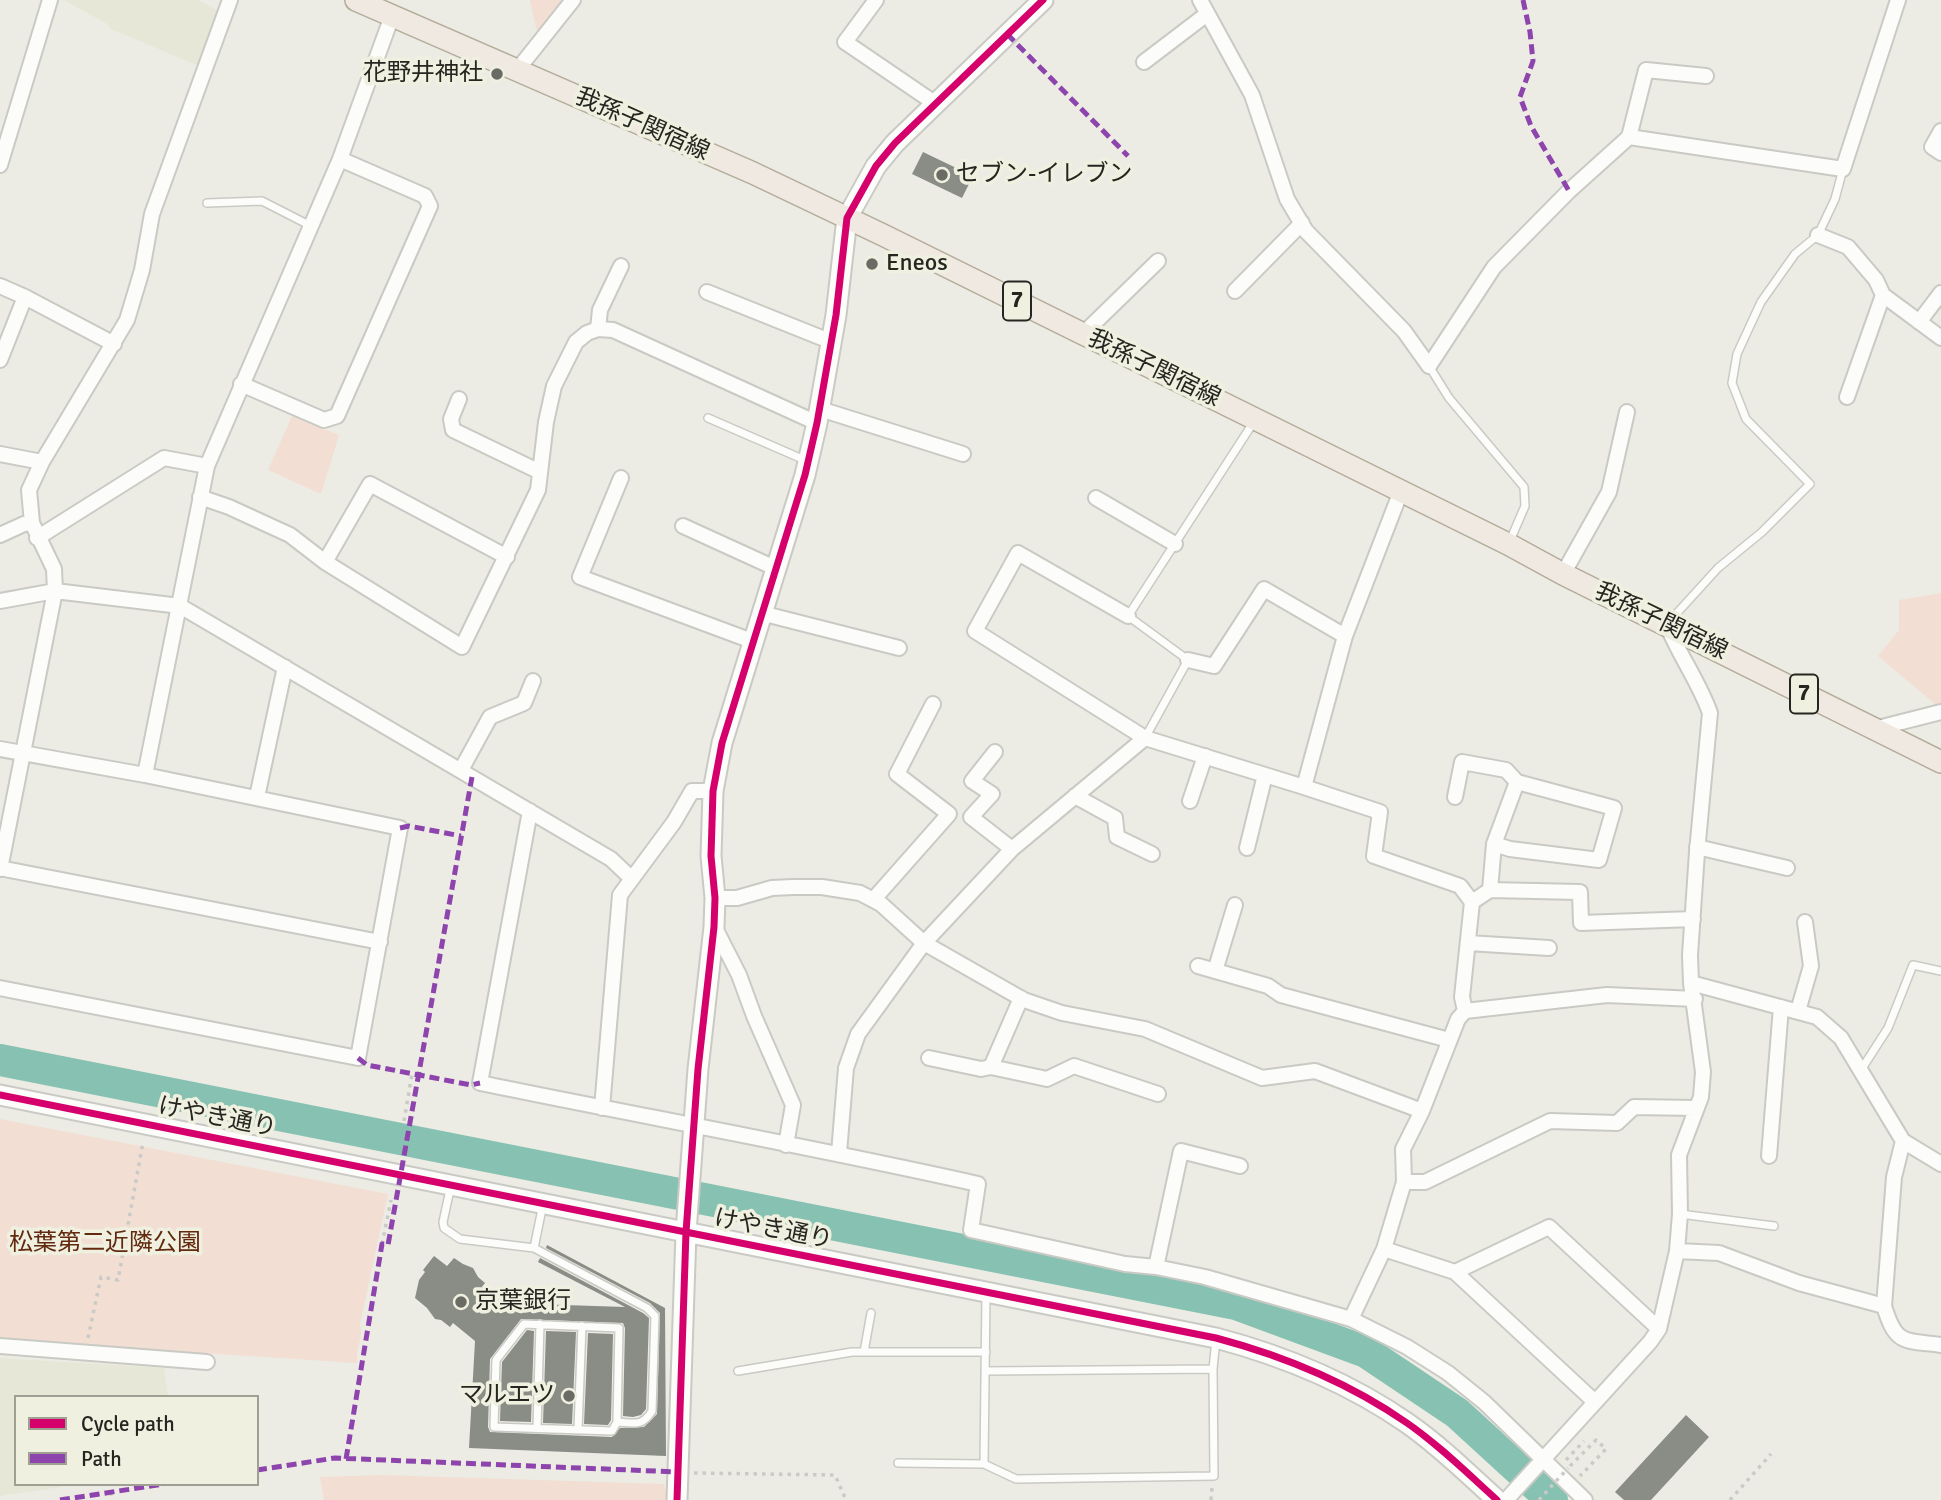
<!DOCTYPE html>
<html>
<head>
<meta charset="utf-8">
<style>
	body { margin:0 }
	#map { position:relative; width:1941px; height:1500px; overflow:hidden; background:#ecece4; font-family:Signika,sans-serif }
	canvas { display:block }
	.legend { position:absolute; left:14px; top:1395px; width:245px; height:91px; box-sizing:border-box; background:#eff0e0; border:2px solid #9f9f93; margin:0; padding:9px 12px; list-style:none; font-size:21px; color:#262620 }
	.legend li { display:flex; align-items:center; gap:14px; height:35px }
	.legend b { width:35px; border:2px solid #9f9f93 }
</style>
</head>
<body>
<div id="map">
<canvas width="1941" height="1500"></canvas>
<ul class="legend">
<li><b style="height:9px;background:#d6006c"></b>Cycle path</li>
<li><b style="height:9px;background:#8e44ad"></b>Path</li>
</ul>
</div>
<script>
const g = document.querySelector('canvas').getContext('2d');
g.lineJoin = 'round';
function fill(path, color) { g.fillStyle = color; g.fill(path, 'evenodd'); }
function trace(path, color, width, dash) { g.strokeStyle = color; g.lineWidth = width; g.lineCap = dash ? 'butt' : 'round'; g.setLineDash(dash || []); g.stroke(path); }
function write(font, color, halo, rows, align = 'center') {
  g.font = font + ' Signika,"Noto Sans JP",sans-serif'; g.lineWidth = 7; g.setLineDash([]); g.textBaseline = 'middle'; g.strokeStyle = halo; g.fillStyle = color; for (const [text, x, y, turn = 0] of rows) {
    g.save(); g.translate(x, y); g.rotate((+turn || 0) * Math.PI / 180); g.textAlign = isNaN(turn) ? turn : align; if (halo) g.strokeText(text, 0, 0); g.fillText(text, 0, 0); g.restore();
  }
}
fill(new Path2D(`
	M64 0H198L219 11 199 66 111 29 107 24Z
	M0 1358 164 1368 168 1397H16V1484H82L0 1496Z`), '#e6e7d6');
fill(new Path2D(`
	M530 0H565L538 37Z
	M292 416 339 435 321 494 268 470Z
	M1941 593V709L1878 656 1899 630V600Z
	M0 1119 388 1194 360 1324C364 1336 355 1350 357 1363L0 1340Z
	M381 1475 664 1484 665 1489H672V1500H324L320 1477Z`), '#f2ded3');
trace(new Path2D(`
	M0 1060 1236 1304 1366 1352 1457 1413 1552 1500`), '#86c1b2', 32);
fill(new Path2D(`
	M923 152 973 176 962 198 912 174Z
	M547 1245 665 1308 666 1456 469 1448 475 1341 453 1323 450 1327 441 1320 435 1319 427 1308 415 1298 419 1280 425 1272 423 1270 434 1256 447 1266 454 1258 463 1264 473 1268 478 1277 485 1283 482 1287 503 1303 625 1307 538 1262 540 1258 643 1313 649 1318 646 1409 641 1415 633 1417 623 1416 625 1328 623 1323 521 1319 490 1359 488 1427 490 1432 612 1437 620 1428 644 1427 657 1414 660 1313 650 1303 546 1248Z
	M527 1330 534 1331 531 1422 500 1421 502 1362Z
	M546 1331 576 1332 572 1424 543 1423Z
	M588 1333 613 1334 611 1420 608 1425 584 1424Z
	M1686 1415 1709 1437 1651 1500H1624L1615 1492Z`), '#8a8c86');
const lane = new Path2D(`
	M207 203 262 201 311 226
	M1429 366 1449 398 1524 487 1525 506 1509 543
	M708 418 807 461
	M1667 624 1718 568 1762 532 1810 484 1746 419 1732 383 1737 354 1761 302 1795 254 1818 235 1835 199 1843 169
	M1145 738 1188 660 1128 616 1253 423
	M1861 1070 1888 1028 1913 965 1941 971
	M451 1185 443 1222 444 1228 460 1239 534 1248 647 1308 655 1316 652 1411C642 1427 635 1423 617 1422
	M1680 1214 1774 1226
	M534 1248 543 1204
	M524 1324 619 1328 617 1422 612 1431 494 1427 496 1360Z
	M864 1352 871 1313
	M738 1371 852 1352H986
	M986 1371 1213 1369
	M537 1428 540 1324
	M578 1429 582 1326
	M898 1463 984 1464 986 1293
	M984 1464 1016 1479 1214 1476 1213 1369 1216 1339`);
const street = new Path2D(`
	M876 0 845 42 936 104
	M1200 0 1252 95 1287 199 1306 231 1404 331 1429 366 1494 267 1569 191 1629 137 1843 169 1898 0
	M1144 62 1207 14
	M519 71 522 64 573 0
	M1941 131 1932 147 1941 153
	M1629 137 1646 70 1706 76
	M0 165 50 0
	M1818 235 1848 247 1876 280 1883 295 1941 338
	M0 286 25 297 114 344
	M1235 291 1302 223
	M707 292 832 342
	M1919 322 1941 293
	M598 329 600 310 621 266
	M1083 334 1158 261
	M0 360 25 297
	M241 384 324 420 337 416 430 206 425 196 340 159
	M1847 397 1883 295
	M459 399 451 419 453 430 540 472
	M820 409 963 454
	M0 454 42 462
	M621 478 580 577 752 641
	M200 497 229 507 290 535 325 562 462 647 538 490 546 422 554 386 576 342 587 333 598 329 613 330 817 423
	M1096 498 1175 544
	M683 526 775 568
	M0 535 24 524 32 523
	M37 538 164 458 207 466
	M325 562 370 484 507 557
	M1563 574 1609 492 1627 412
	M0 601 55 591 180 606 611 859 631 878
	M761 613 899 648
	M1128 616 1018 553 975 631 1145 738 1304 787 1345 636 1401 491
	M1188 660 1214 666 1264 589 1345 636
	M1874 729 1941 712
	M0 749 145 775 400 828 358 1058 0 988
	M995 752 972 781 992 794 971 817 1012 849
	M461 770 490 717 524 703 533 681
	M145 775 207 466 340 159 392 16
	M1304 787 1380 812 1374 856 1460 886 1472 902 1462 997 1465 1011
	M1075 796 1115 818 1117 837 1152 854
	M257 797 285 667
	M1455 797 1462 762 1506 770 1517 782
	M1190 801 1205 756
	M530 811 480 1083C646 1117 813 1147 978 1184L971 1230 1125 1264 1156 1267 1205 1277 1351 1319 1407 1347 1448 1373 1484 1402 1585 1500
	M1697 847 1787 868
	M1247 848 1265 775
	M0 868 380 942
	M0 869 55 591 54 569 32 523 29 490 42 462 127 320 142 270 152 214 230 0
	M1490 890 1494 844 1517 782 1614 808 1599 860 1510 849 1494 844
	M715 898H737L772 888 793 887H822L860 893 881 904 924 943 1024 1000 1062 1013 1145 1029 1262 1078 1315 1071 1422 1111
	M873 900 949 814 897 774 933 704
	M1472 902 1490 890 1580 892 1581 923 1693 919
	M715 928 739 975 754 1016 793 1105 786 1145
	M1468 943 1549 948
	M1198 966 1268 986 1281 995 1449 1040
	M1215 971 1235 905
	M1691 983 1817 1017 1841 1038 1903 1141 1894 1177 1884 1306C1896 1345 1903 1340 1941 1345
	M1021 998 991 1067 1047 1079 1074 1066 1158 1094
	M1798 1011 1811 966 1805 922
	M929 1058 981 1069 991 1067
	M602 1108 620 895 674 822 692 791H713
	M1903 1141 1941 1164
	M839 1153 846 1068 858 1034 924 943 1012 849 1145 738
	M1769 1156 1781 1007
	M1404 1182H1425L1550 1121 1617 1123 1634 1107 1696 1108
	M1384 1249 1455 1272 1549 1227 1659 1329
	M1677 1251 1719 1253 1799 1283 1884 1306
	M1156 1267 1181 1151 1240 1166
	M1455 1272 1595 1402
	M1351 1319 1384 1249 1404 1182 1403 1149 1422 1111 1458 1019 1465 1011 1607 995 1695 999
	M0 1346 207 1362
	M1506 1500 1650 1342 1659 1329 1677 1251 1680 1214 1679 1155 1701 1097 1703 1072 1691 983 1690 955 1697 852 1710 713C1699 682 1679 655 1667 625`);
const secondary = new Path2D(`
	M0 1095 1216 1338C1284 1356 1348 1382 1407 1423 1439 1445 1468 1474 1497 1500
	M677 1500 686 1232 698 1069 714 927 715 898 711 856 713 791 722 743 805 475 817 423 836 315 847 218 876 166 895 143 1043 0`);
const primary = new Path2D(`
	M356 0 753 173 883 235 1508 544 1563 574 1941 762`);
trace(lane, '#cacac4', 10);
trace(street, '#cacac4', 18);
trace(secondary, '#cacac4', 23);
trace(primary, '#b3ac9a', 24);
trace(new Path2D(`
	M404 1121 412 1074
	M382 1244 391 1200
	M88 1338 101 1277 118 1280 143 1142
	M1566 1460 1584 1441
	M1570 1466 1596 1440 1606 1449 1580 1476
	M694 1473 835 1475 846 1500
	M111 1492 112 1500
	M1211 1500 1212 1488
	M1730 1500 1771 1454`), '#cacac7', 3.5, [3.5, 5]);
trace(lane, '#fcfcfb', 7);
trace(street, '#fcfcfb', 14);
trace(secondary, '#fcfcfb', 19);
trace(primary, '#efe9e1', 21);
trace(new Path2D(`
	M1539 1500 1568 1468`), '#cacac7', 3.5, [3.5, 5]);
trace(new Path2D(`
	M1523 0 1530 32 1533 61 1520 97 1531 126 1569 191
	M1007 34 1128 156
	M400 828 409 826 461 836
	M358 1058 367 1065 471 1085 480 1083
	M346 1459 382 1244 388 1245 472 777
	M257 1470 335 1458 678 1472
	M60 1500 164 1484`), '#8e44ad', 5, [10, 5]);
trace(new Path2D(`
	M0 1095 1216 1338C1284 1356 1348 1382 1407 1423 1439 1445 1468 1474 1497 1500
	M677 1500 686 1232 698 1069 714 927 715 898 711 856 713 791 722 743 805 475 817 423 836 315 847 218 876 166 895 143 1043 0`), '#d6006c', 7);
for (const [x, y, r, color] of [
	[497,74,7,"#6b6b65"],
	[942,175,7,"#6b6b65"],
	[872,264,7,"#6b6b65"],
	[461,1302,7,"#6b6b65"],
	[569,1396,7,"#6b6b65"]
]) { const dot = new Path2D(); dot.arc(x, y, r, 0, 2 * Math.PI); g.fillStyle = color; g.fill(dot); trace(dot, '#eff0e0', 2.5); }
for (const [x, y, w] of [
	[1017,301,28],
	[1804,694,28]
]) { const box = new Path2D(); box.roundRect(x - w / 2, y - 19.5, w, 39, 5); g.fillStyle = '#eff0e0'; g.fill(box); trace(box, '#262620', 2); }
write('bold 23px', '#262620', null, [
	["7",1017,301],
	["7",1804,694]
]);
write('24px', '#262620', '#eff0e0', [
	["花野井神社",483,74,"right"],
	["セブン-イレブン",956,175],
	["Eneos",886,264],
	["京葉銀行",475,1302],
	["マルエツ",555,1396,"right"]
], 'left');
write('24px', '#262620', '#eff0e0', [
	["我孫子関宿線",642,125,24],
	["我孫子関宿線",1154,369,26],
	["我孫子関宿線",1661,622,26],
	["けやき通り",217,1118,11],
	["けやき通り",773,1230,11]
]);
write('24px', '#63290f', '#eff0e0', [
	["松葉第二近隣公園",105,1244]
]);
</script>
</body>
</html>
